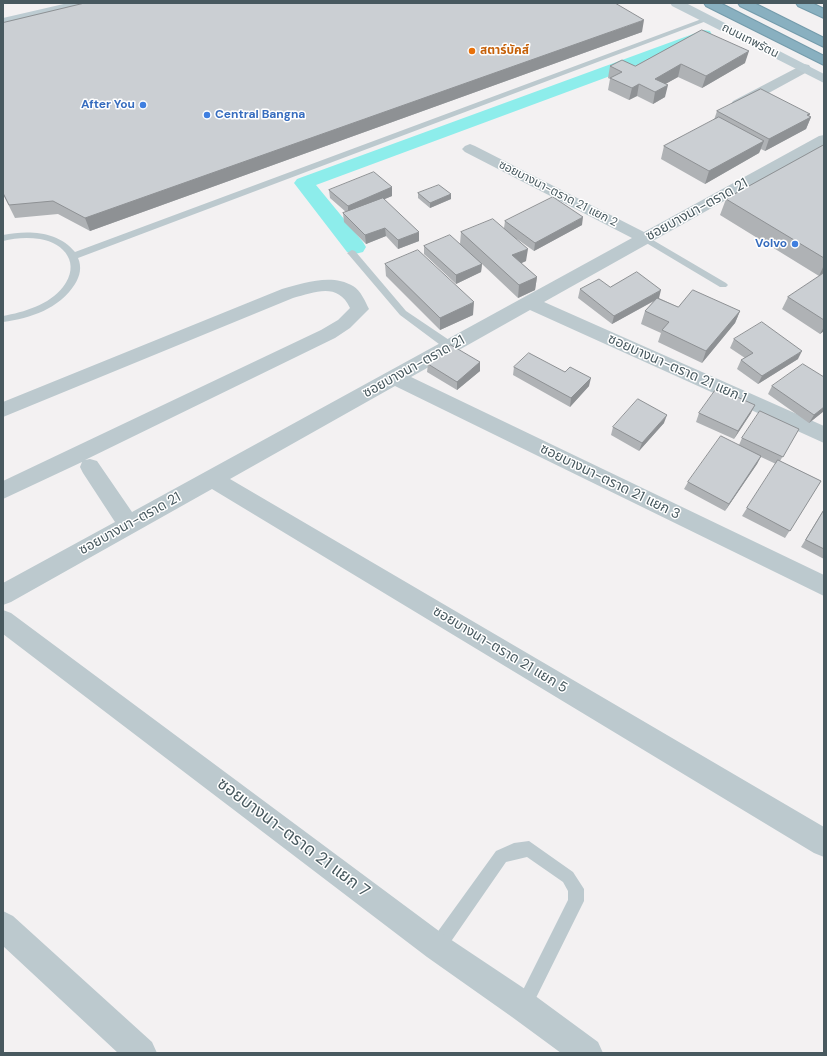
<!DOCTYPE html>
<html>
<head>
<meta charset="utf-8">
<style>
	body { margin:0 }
	#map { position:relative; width:827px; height:1056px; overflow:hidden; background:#f3f1f2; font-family:"DM Sans",sans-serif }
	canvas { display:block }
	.frame { position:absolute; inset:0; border:4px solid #48595f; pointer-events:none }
</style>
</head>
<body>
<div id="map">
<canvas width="827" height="1056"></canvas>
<div class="frame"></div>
</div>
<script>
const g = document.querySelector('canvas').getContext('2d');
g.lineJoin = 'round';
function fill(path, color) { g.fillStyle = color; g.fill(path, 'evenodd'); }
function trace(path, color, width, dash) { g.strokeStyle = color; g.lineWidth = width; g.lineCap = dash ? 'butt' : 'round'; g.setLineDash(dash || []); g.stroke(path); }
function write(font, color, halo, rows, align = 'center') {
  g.font = font + ' "DM Sans","Noto Sans Thai",sans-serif'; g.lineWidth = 3; g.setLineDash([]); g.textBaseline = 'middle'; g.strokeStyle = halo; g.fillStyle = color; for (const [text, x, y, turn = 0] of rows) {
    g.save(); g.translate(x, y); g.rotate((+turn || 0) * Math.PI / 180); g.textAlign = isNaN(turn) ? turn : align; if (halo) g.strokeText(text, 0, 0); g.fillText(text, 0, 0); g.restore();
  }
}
fill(new Path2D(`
	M704 30 710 31 712 35 710 39 316 185 363 242 366 247 363 252 355 254 347 252 294 183 297 179Z`), '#8dedeb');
const highway = new Path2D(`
	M704 3H720L824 56V65L706 6Z
	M738 3H754L824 38V47L740 6Z
	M796 3H812L824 9V18L798 6Z`);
trace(highway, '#749bab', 2);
fill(new Path2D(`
	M707 17 710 19 709 20 78 258C82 267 80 276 75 284 59 309 31 318 3 322V316C24 312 49 305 63 287 81 264 65 243 40 239 27 237 15 238 3 241V235C28 230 58 231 75 252Z
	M646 236 726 283 728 285 726 287H720L643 241 641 239 643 237Z
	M352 250 355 251 406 311 455 344 456 347 455 350H447L400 315 349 255 347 253Z
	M529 841 573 872 584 889V901L529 1012 523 1014 517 1012 515 1006 568 900V891L563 882 527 857 506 862 443 953 437 955 431 953 429 947 431 941 496 851 514 843Z`), '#bcc9ce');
fill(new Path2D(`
	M804 64 809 65 811 68 809 71 743 107 738 108 733 107 731 104 733 101Z
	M824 135V145L544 302 824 426V443L530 310 411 377 824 575V596L395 386 230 479 824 827V857L814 853 212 489 11 602 3 605V583L115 522 83 473 80 467 82 462 3 499V481L321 330 338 320 350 308C338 282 315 292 293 298L3 417V402L282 289C303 283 332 273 353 286 361 291 365 301 369 309L350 328 335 338 85 460 90 459 97 461 132 512 632 238 465 152 462 149 465 146 470 144 475 146 644 232 819 136Z
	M3 610 11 613 447 937 534 995 598 1042 603 1053H561L512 1017 427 957 3 634Z
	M3 911 13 916 152 1042 157 1053H118L3 946Z`), '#bcc9ce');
fill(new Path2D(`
	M68 3H90L88 6 3 26V18Z
	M670 3H686L824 74V83L672 6Z`), '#bdccd2');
fill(highway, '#89b0c0');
fill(new Path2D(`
	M3 23 642 32 90 231 58 214 15 218 3 194Z
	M702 30 745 63 702 88 678 77 665 84V97L653 104 637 96 629 100 608 90 610 79 608 78 610 66H635Z
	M717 111 809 116 811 117 806 129 765 151 761 149 759 153 705 184 661 159 664 146 714 120Z
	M824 145V272L819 276 720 215 726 199Z
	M392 187V196L384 199 419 241 398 249 386 236 366 244 344 222 343 213 346 212 330 198 329 190Z
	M418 193 451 194V199L430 208 418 198Z
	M505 221 582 225 534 251 517 239 526 261 521 263 537 277 535 290 518 298 482 264 481 272 456 284 424 254V246L460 244 461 232 504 228Z
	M385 264 473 315 440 330 386 276Z
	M824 273V331L820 334 782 309 788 297Z
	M580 289 659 298 678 307 740 311 735 323 702 363 658 342 661 333 641 324 645 311 654 301 612 324 578 298Z
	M734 339 798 359 758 384 737 369 741 360 745 358 730 348Z
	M480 362V371L457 390 427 372 428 364Z
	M514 367 565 372 589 386 570 407 513 375Z
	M824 377V411L809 423 768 394 772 386Z
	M699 413H751L734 439 696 422Z
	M664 423 639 451 611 435 613 427Z
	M799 429 780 461 821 481 785 538 742 516 747 508 776 464 761 457 757 464 725 511 684 489 688 482 739 445 742 438Z
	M824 509V559L801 547Z`), '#afb2b5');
fill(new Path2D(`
	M644 20 642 32 90 231 85 218Z
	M749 51 745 63 702 88 706 76Z
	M681 64 678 77 653 91 655 79Z
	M639 84 637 96 629 100 632 88Z
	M668 85 665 97 653 104 655 92Z
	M810 114 808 118 811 117 806 129 765 151 769 139Z
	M764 141 759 153 705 184 709 171Z
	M392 187V196L348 215V206Z
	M451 194V199L430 208V203Z
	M583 217 582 225 534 251 535 243Z
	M385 228 386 236 366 244 365 235Z
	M419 232V241L398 249V240Z
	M528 249 526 261 511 268 512 255Z
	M482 264 481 272 456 284V275Z
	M824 265V272L819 276Z
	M537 277 535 290 518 298 519 285Z
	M661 290 659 298 612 324 614 316Z
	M474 302 473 315 440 330V318Z
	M740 311 735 323 702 363 706 351Z
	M824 327V331L820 334Z
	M802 351 798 359 758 384 762 376Z
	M480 362V371L457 390V382Z
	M591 378 589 386 570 407 571 398Z
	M755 405 751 413 734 439 738 431Z
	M824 407V411L809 423 814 415Z
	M667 415 664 423 639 451 642 443Z
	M761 456 757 464 725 511 729 504Z`), '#8e9194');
const building = new Path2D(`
	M85 3H615L644 20 85 218 53 201 9 205 3 193V23Z
	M702 30 749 51 706 76 681 64 655 79 668 85 655 92 639 84 632 88 610 78 622 72 610 66 622 60 635 66Z
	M761 89 810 114 807 115 811 117 769 139 717 111Z
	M719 117 764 141 709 171 664 146Z
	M824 145V258L726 199Z
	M374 172 392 187 348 206 329 190Z
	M439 185 451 194 430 203 418 193Z
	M553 197 583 217 535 243 505 221Z
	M383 198 419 232 398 240 385 228 365 235 343 213Z
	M493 219 528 249 512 255 537 277 519 285 461 232Z
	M450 235 482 264 456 275 424 246Z
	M418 250 474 302 440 318 385 264Z
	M637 272 661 290 614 316 580 289 599 279 610 287Z
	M824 273V320L788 297Z
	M693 290 740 311 706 351 662 330 669 322 645 311 657 298 678 307Z
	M762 322 802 351 762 376 741 360 753 353 734 339Z
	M451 345 480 362 457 382 428 364Z
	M529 353 565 372 570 367 591 378 571 398 514 367Z
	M803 364 824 377V407L814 415 772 386Z
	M717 388 755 405 738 431 699 413Z
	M638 399 667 415 642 443 613 427Z
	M760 411 799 429 783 457 742 438Z
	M721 436 761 456 729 504 688 482Z
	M778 460 821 481 790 531 747 508Z
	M824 510V549L806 540Z`);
fill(building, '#cbcfd3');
trace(building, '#8e9194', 1);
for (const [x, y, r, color] of [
	[472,51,4,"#e8710a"],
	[143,105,4,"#3f7fe0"],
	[207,115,4,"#3f7fe0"],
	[795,244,4,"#3f7fe0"]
]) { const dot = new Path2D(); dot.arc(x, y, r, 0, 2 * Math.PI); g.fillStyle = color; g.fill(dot); trace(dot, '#fff', 1.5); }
write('12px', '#48595f', '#fff', [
	["ถนนเทพรัตน",750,41,27],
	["ซอยบางนา-ตราด 21 แยก 2",558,194,27]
]);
write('bold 12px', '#c56008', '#fff', [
	["สตาร์บัคส์",480,51]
], 'left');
write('bold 12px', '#366cbe', '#fff', [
	["After You",135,105],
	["Central Bangna",215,115,"left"],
	["Volvo",787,244]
], 'right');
write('14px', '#48595f', '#fff', [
	["ซอยบางนา-ตราด 21",697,210,-29],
	["ซอยบางนา-ตราด 21",414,367,-29],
	["ซอยบางนา-ตราด 21 แยก 1",677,369,24],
	["ซอยบางนา-ตราด 21 แยก 3",610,482,26],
	["ซอยบางนา-ตราด 21",130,524,-29],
	["ซอยบางนา-ตราด 21 แยก 5",500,650,31]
]);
write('17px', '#48595f', '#fff', [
	["ซอยบางนา-ตราด 21 แยก 7",293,838,37]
]);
</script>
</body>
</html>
